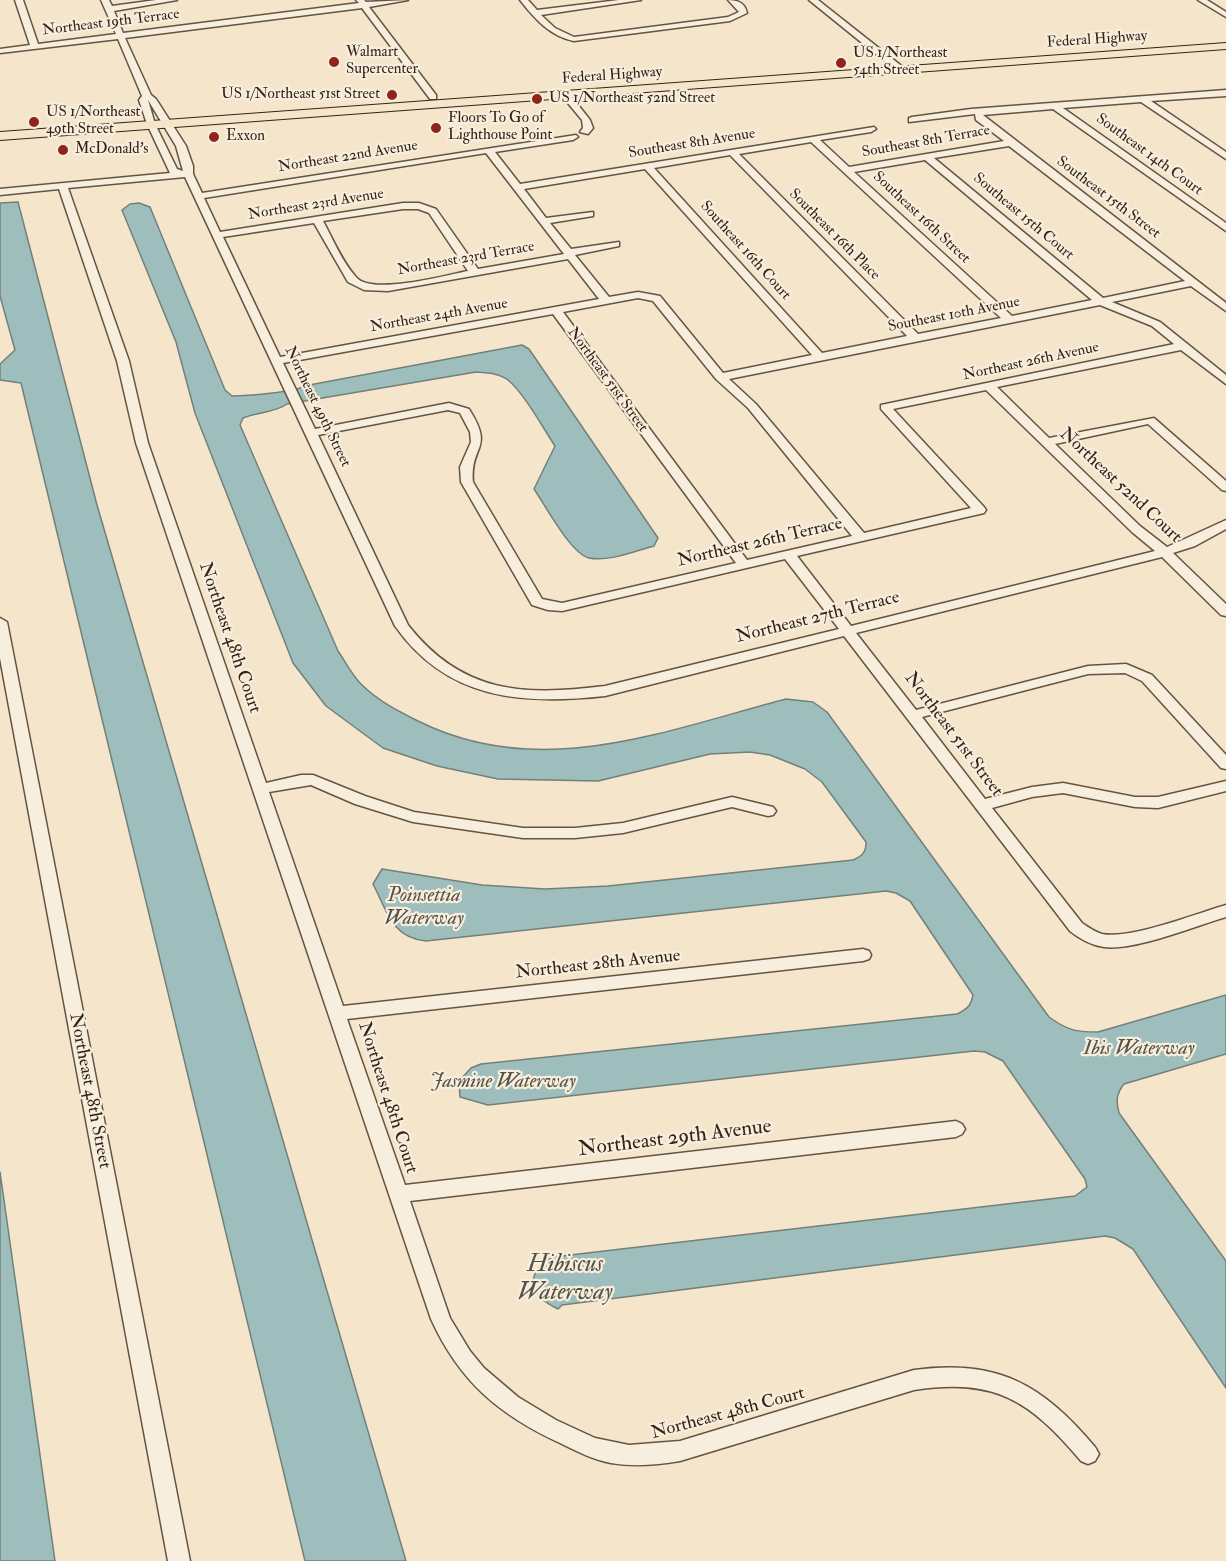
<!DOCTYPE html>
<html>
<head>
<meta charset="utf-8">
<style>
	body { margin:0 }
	canvas { display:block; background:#f4e5cb }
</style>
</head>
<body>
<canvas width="1226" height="1561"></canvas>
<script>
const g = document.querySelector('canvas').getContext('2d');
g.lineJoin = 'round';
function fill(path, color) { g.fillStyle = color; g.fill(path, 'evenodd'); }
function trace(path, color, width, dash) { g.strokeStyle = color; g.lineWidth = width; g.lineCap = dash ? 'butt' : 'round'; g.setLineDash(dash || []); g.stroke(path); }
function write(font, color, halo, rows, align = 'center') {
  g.font = font + ' "IM FELL Double Pica",serif'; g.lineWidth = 4.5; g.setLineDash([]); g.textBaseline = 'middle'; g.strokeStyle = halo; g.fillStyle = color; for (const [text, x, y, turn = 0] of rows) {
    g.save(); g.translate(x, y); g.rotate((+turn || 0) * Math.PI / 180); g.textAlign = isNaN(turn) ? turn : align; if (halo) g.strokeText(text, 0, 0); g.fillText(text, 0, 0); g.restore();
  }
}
const water = new Path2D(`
	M18 202 97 505 406 1561H305L21 383 0 380V364L15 350 0 296V203Z
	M139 203 150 207 225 390 232 396C244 396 298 392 304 386L522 345 529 349 658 538 654 546C635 551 609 562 589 558 571 554 545 505 534 489L555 446C543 428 524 393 508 380 499 373 487 373 476 372L287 404C275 413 256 412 243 418L240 425 338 651C345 661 352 675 361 684 378 701 398 711 418 721 540 782 664 731 786 699L813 702 827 712 1049 1017C1067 1030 1075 1032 1098 1032L1226 995V1054L1124 1084C1116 1094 1116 1101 1119 1113L1226 1261V1388L1133 1249 1115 1238 1105 1236 562 1305 558 1309C530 1296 523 1273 553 1257L1075 1196 1087 1187 1085 1179 1003 1061 985 1052 974 1051 488 1105 460 1097 459 1081 471 1068 481 1064 957 1014C967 1009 971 1006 973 995L910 901 896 893 886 891 426 941C392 938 387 911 373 884L382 869 482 885 545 889 608 886 853 860C862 856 866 853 866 842L822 782 805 769 770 755 750 752 710 754 598 781 498 779 437 766 383 748 326 706 293 663 195 413 176 342 122 210 130 204Z
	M0 1172 55 1561H0Z`);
fill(water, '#9dbebd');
trace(water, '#73807a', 1.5);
const minor = new Path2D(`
	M15 0H23L38 44 116 34 101 0H109L112 6 156 0H177L114 11 123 33 359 3 356 0H364L366 2 408 0 369 7 436 95V99H430L362 8 125 38 151 95 156 99 186 146 193 166V174L202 193 576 135 578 137 573 140 495 152 520 184 874 127 876 129 871 132 820 140 849 167 1004 141 976 120 975 114 909 122V118L912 117 971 109 1226 90V96L1151 101 1226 152V159L1141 102 1063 108 1226 223V231L1053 109 983 115 1226 303V311L1191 286 1112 302 1160 322 1226 375V384L1181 350 997 387 1049 438 1154 418 1226 481V491L1222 490 1148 424 1055 444 1140 526 1167 547 1226 520V529L1195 546 1173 553 1226 604V616L1221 615 1162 557 856 633 916 710 1088 666 1126 664 1152 675 1226 755V769L1221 768 1142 681 1125 673 1088 674 922 717 985 799 1032 787 1063 783 1135 797H1158L1226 781V791L1158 808 1135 807 1063 793 1032 797 992 808 1082 923C1088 927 1095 932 1102 934 1129 940 1198 913 1226 905V917C1195 926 1135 951 1104 947 1091 945 1080 939 1070 931L844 636 605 696C522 705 447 700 395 626L185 177 68 188 129 361 148 443 266 783 301 775H313L365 796 414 812 523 828H575L623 823 732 797 773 807 776 811 773 815 768 816 732 807 623 833 575 838H523L413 822 355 804 311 785 269 792 343 1006 863 949 869 951 871 955 869 959 863 961 347 1019 405 1185 956 1121 962 1124 965 1129 962 1134 956 1137 410 1201 450 1318 470 1351 484 1368 518 1397 556 1420 595 1438 629 1445 680 1441 914 1370C998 1359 1042 1384 1095 1447L1099 1454 1095 1461 1088 1464 1081 1461C1029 1400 996 1378 914 1390L680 1461C657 1465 634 1467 611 1463 594 1460 576 1451 560 1443 499 1415 459 1381 431 1319L136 443 117 361 59 189 0 195V189L170 173 147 124 139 100 142 96 118 39 0 53V49L30 45ZM148 100 176 146 183 171 177 169 155 124ZM811 142 1001 318 918 334 739 154ZM1009 146 1185 281 1103 298 934 158ZM486 153 564 254 478 269 436 209 419 203H403L220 232 204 198ZM730 155 907 336 822 353 654 168ZM925 160 1092 300 1012 316 854 172ZM645 169 812 355 723 373 660 296 638 292 609 297 575 255 619 246V242L571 249 550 223 593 216V212L546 218 524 189ZM403 209H418L429 213 468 271C446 275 371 296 356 277 342 262 333 239 323 221ZM314 223 348 282 364 290 388 291 568 259 599 299 280 357 223 237ZM638 298 653 301 716 379 748 408 852 536 747 560 563 312ZM1100 305 1152 326 1174 344 881 405V409L971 508 864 533 756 404 729 379ZM553 314 736 563 562 603 542 599 473 482C470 444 495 450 469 409L449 403 315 429 283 363ZM986 390 1132 532 1155 551 851 626 797 556 984 513 986 510 984 507 893 409ZM448 410 460 413 470 432 471 442 460 467 461 482 532 605 548 610 562 611 785 559 839 629 605 686C523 696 462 694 408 625L318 435Z
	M520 0H528L537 10 619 0H641L541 15 555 28 574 37 728 17 739 12 728 0C738 0 745 3 747 13L730 21 574 41C550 36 535 19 520 0Z
	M809 0H818L904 68V72H898Z
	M1198 0H1207L1226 12V17Z
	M562 92H568L590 120 593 128 588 134 580 132 583 128 582 120 562 96Z
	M0 618 7 622 190 1561H168L0 658Z`);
const major = new Path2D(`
	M1226 43V49L0 140V132Z`);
trace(minor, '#655442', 3);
trace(major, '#352315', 2);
fill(minor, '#f8eedd');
fill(major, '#f4e5cb');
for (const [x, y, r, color] of [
	[334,62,6,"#8f2418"],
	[841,63,6,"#8f2418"],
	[392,95,6,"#8f2418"],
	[537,99,6,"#8f2418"],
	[34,122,6,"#8f2418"],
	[436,128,6,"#8f2418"],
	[214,137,6,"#8f2418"],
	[63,150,6,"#8f2418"]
]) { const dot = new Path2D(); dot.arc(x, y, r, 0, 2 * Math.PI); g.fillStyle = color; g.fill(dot); trace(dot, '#f8eedd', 2); }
write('15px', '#352315', '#f8eedd', [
	["Northeast 19th Terrace",111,23,-7],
	["Federal Highway",1097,40,-4],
	["Federal Highway",612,76,-4],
	["Southeast 8th Terrace",926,142,-10],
	["Southeast 8th Avenue",692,144,-9],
	["Southeast 14th Court",1149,155,36],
	["Northeast 22nd Avenue",348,157,-9],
	["Southeast 15th Street",1108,198,37],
	["Northeast 23rd Avenue",316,205,-9],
	["Southeast 15th Court",1023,217,40],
	["Southeast 16th Street",921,218,43],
	["Southeast 16th Place",834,235,45],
	["Southeast 16th Court",745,251,48],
	["Northeast 23rd Terrace",466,259,-10],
	["Southeast 10th Avenue",954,315,-11],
	["Northeast 24th Avenue",439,316,-10],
	["Northeast 26th Avenue",1031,362,-12],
	["Northeast 51st Street",607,380,54],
	["Northeast 49th Street",317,407,64]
]);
write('15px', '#352315', '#f8eedd', [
	["Walmart",346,53],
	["Supercenter",346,70],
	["US 1/Northeast",853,54],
	["54th Street",853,71],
	["US 1/Northeast 51st Street",380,95,"right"],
	["US 1/Northeast 52nd Street",549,99],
	["US 1/Northeast",46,113],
	["49th Street",46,130],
	["Floors To Go of",448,119],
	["Lighthouse Point",448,136],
	["Exxon",226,137],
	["McDonald's",75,150]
], 'left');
write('18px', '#352315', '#f8eedd', [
	["Northeast 52nd Court",1120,486,43],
	["Northeast 26th Terrace",760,543,-13],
	["Northeast 27th Terrace",818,618,-14],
	["Northeast 48th Court",229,638,71],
	["Northeast 51st Street",953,735,53],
	["Northeast 28th Avenue",598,965,-6],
	["Northeast 48th Street",89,1091,79],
	["Northeast 48th Court",387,1098,72],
	["Northeast 48th Court",728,1414,-15]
]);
write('italic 20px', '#545247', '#f8eedd', [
	["Poinsettia",424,897],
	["Waterway",424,920],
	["Ibis Waterway",1139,1050],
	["Jasmine Waterway",503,1083]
]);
write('21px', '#352315', '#f8eedd', [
	["Northeast 29th Avenue",675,1139,-7]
]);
write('italic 24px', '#545247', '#f8eedd', [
	["Hibiscus",565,1266],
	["Waterway",565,1294]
]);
</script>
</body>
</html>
